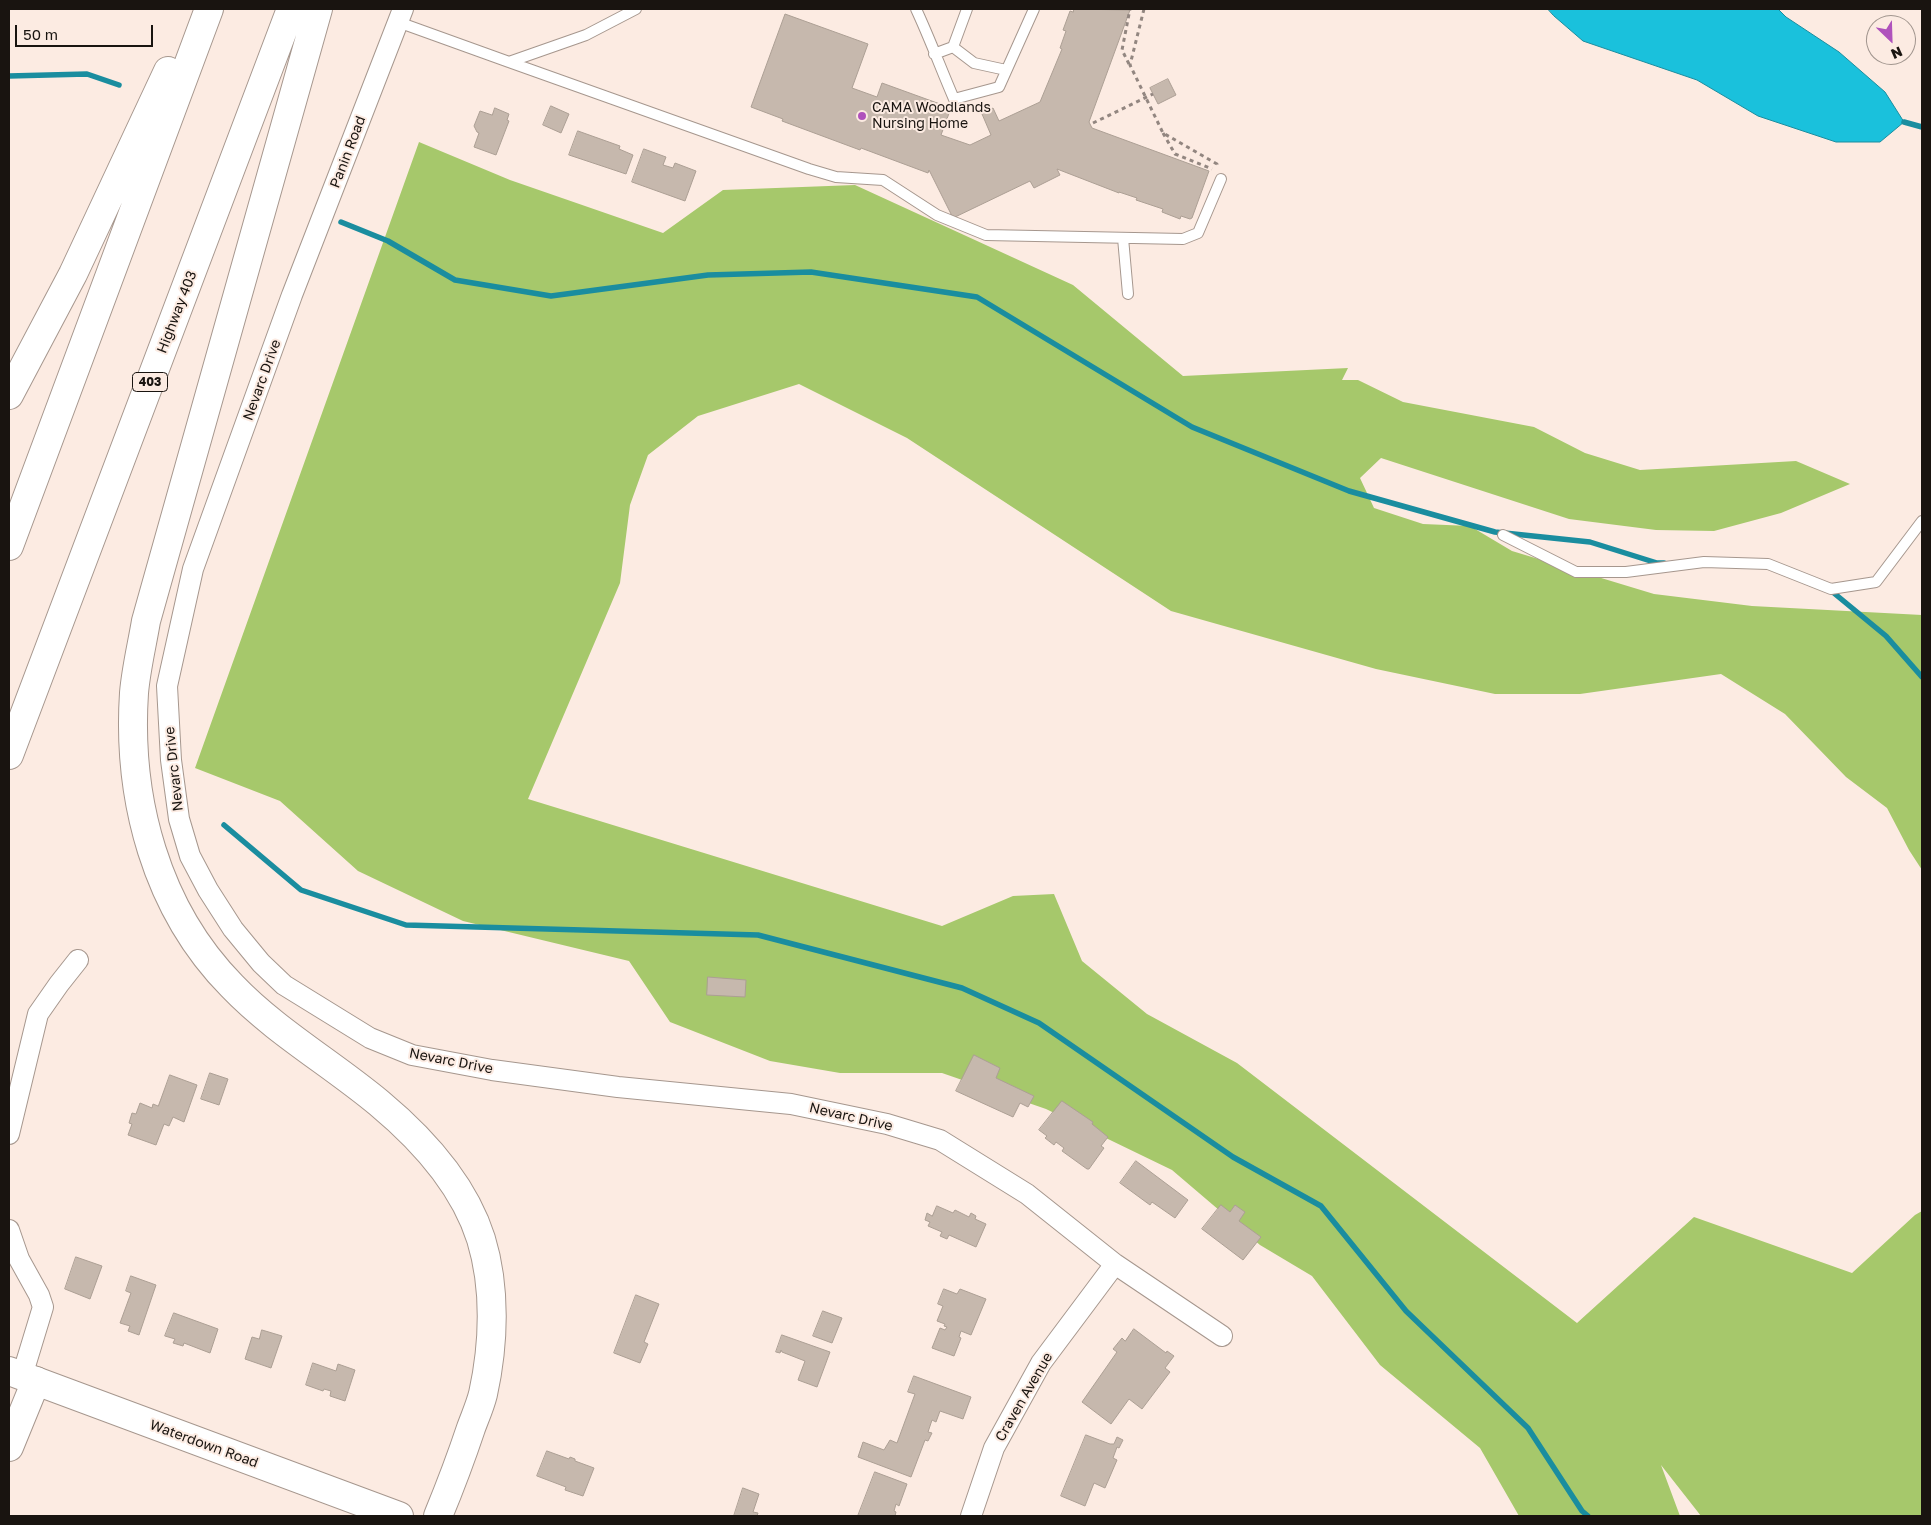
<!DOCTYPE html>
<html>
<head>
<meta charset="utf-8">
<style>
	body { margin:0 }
	#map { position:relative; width:1931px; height:1525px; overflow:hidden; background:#fcebe2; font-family:"Golos Text",sans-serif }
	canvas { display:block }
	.frame { position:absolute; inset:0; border:10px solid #191410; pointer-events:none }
	.north { position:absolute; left:1866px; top:15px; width:50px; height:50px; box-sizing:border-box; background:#fcebe2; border:1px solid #a1958e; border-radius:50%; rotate:156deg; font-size:14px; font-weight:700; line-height:20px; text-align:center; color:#191410 }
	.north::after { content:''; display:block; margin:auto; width:18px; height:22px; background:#af52bc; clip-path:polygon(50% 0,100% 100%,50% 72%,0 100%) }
	.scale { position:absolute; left:15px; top:25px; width:138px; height:22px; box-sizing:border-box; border:2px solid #191410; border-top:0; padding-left:6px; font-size:15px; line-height:18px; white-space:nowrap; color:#191410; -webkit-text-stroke:4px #fcebe2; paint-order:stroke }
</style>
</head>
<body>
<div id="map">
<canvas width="1931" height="1525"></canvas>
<div class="frame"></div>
<div class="north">N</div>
<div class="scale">50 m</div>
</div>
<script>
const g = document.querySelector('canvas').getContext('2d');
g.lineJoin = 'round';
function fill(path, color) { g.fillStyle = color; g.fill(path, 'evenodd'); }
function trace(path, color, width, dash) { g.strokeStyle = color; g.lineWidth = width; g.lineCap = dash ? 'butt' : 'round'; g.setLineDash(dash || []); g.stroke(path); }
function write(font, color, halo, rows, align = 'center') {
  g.font = font + ' "Golos Text",sans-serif'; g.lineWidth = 4; g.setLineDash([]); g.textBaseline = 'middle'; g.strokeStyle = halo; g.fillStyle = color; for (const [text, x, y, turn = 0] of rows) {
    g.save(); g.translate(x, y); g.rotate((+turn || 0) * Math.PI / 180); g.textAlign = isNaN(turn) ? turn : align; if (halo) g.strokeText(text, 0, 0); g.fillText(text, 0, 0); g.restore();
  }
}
fill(new Path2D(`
	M419 142 510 180 663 233 723 190 855 185 1073 285 1183 376 1348 368 1342 380H1358L1403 402 1534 427 1585 453 1640 470 1796 461 1850 484 1781 513 1714 531 1656 530 1569 519 1381 458 1360 478 1374 508 1423 524 1470 526 1512 551 1654 594 1752 606 1922 615V870L1909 850 1887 808 1846 777 1785 714 1721 674 1580 694H1495L1376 669 1171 611 907 438 799 384 698 416 648 455 630 505 620 583 528 799 942 926 1013 896 1054 894 1082 961 1147 1014 1237 1063 1577 1323 1694 1217 1852 1273 1915 1215 1922 1211V1516H1701L1661 1465 1680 1516H1519L1480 1448 1380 1365 1312 1276 1260 1245 1172 1170 1046 1109 942 1073H840L770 1061 670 1022 629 961 463 921 358 871 280 801 195 768Z`), '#a6c86b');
const water = new Path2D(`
	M1548 9H1778L1786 17 1839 52 1885 92 1904 122 1880 142H1836L1758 116 1697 80 1583 41 1554 16Z`);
fill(water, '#1ac1dc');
trace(water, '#1a8d9f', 1);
trace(new Path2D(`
	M9 76 87 74 119 85
	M1904 122 1922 127
	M341 222 388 241 455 280 551 296 708 275 811 272 977 297 1192 427 1349 491 1495 532 1590 542 1657 563H1664
	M1829 589 1886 636 1922 677
	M224 825 301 890 406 925 758 935 962 988 1039 1023 1233 1157 1321 1206 1406 1311 1528 1428 1582 1511 1588 1516`), '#1a8d9f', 5.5);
const building = new Path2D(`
	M1074 9 1130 10 1089 122 1092 128 1209 171 1192 218 1190 219 1181 216 1180 219 1162 212 1163 209 1136 200 1137 198 1119 192V193L1057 169 1060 175 1034 188 1030 181 953 218 929 170 928 173 861 148 860 150 782 121 783 119 751 107 785 14 868 44 852 88 877 97 882 83 951 108 941 135 970 145 991 135 982 114 993 108 999 121 1040 102 1062 49 1060 48 1066 31 1063 30 1070 11 1073 12Z
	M1168 79 1176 95 1158 104 1150 88Z
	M551 106 569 114 561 133 543 125Z
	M495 108 509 114 507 120 509 121 496 155 474 147 479 133 477 132 474 126 480 111 492 115Z
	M578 131 620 146 619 149 633 155 626 174 569 155Z
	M644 149 666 157 663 165 673 168 675 163 696 171 685 201 632 182Z
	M708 977 746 980 745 997 707 995Z
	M974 1055 1000 1068 996 1078 1034 1096 1028 1107 1020 1103 1013 1117 956 1091Z
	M210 1073 228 1079 219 1105 201 1099Z
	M170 1075 197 1085 184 1122 173 1117 169 1126 164 1124 156 1145 128 1135 132 1124 129 1123 132 1113 136 1114 140 1103 152 1108 153 1104 158 1106Z
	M1062 1101 1093 1122 1092 1124 1108 1137 1101 1146 1104 1148 1089 1169H1087L1062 1151 1064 1148 1056 1142 1054 1145 1045 1138 1047 1136 1039 1130Z
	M1136 1161 1188 1200 1175 1218 1152 1202 1150 1205 1120 1183Z
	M1221 1205 1230 1212 1235 1205 1245 1212 1239 1221 1261 1237 1243 1260 1202 1229Z
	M937 1206 953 1213 955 1210 969 1217 971 1213 976 1216 975 1219 986 1224 976 1247 949 1235 947 1239 940 1236 942 1232 928 1226 930 1222 925 1220 927 1213 932 1216Z
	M76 1257 102 1266 90 1299 65 1289Z
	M131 1276 156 1285 139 1335 128 1331 130 1326 120 1323 131 1293 126 1291Z
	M944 1289 957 1294 960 1289 986 1299 971 1335 961 1331 959 1337 961 1338 954 1356 932 1348 940 1328 945 1330 947 1327 944 1326 945 1324 937 1321 943 1306 938 1304Z
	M636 1295 659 1304 644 1342 648 1344 640 1363 614 1353Z
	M823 1311 842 1318 832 1343 813 1336Z
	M174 1313 218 1329 210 1353 184 1343 183 1346 173 1343 175 1339 165 1336Z
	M1134 1329 1166 1353 1167 1351 1174 1356 1165 1368 1170 1372 1142 1409 1129 1399 1111 1424 1082 1402 1117 1352 1113 1349 1122 1338 1125 1341Z
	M262 1330 282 1336 271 1368 245 1359 252 1337 259 1339Z
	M782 1335 830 1352 817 1387 798 1380 805 1361 782 1352 781 1350 780 1353 776 1352Z
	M313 1363 336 1371 338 1364 355 1370 345 1401 330 1396 331 1391 324 1389 323 1391 306 1385Z
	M914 1376 971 1397 963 1419 940 1411 936 1422 932 1420 928 1432 932 1433 928 1441 925 1440 911 1477 858 1457 863 1442 884 1450 890 1440 897 1443 915 1394 908 1392Z
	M1086 1435 1110 1444H1114L1117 1437 1123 1440 1119 1448 1117 1447 1113 1458 1117 1460 1105 1488 1094 1483 1085 1506 1061 1496Z
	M547 1451 569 1459 570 1457 575 1459V1461L594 1468 583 1496 565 1490 566 1487 537 1476Z
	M875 1472 907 1484 899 1506 896 1504 894 1511 896 1512 895 1516H858Z
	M743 1488 759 1494 753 1512 758 1513 757 1516H734Z`);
fill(building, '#c6b8ad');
trace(building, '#ac9f94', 1);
const lane = new Path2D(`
	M916 9C930 39 941 69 954 99L999 87 1034 9
	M398 22 509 62 586 35 636 9
	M953 47 974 63 1006 70
	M934 54 953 47 967 9
	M509 62 809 169 836 177 883 180 937 215 986 235 1183 239 1198 233 1221 179
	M1123 238 1128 294
	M1503 535 1576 572H1626L1704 562 1768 564 1831 589 1876 582 1922 521`);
const street = new Path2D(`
	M403 9 292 295 193 569 167 686 171 760 179 819 190 856 208 890 233 929 261 963 284 985 370 1038 412 1055 492 1070 618 1087 791 1104 887 1124 940 1140 1027 1194 1115 1264 1222 1336
	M9 1134 38 1014 59 984 78 960
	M9 1230 19 1259 39 1295 43 1307 22 1376
	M971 1516 994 1448 1041 1363 1115 1264`);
const secondary = new Path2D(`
	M9 1371 399 1516`);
const highway = new Path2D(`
	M318 9 146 621C142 645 136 669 134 693 127 799 156 909 232 986 275 1031 331 1063 379 1103 421 1138 464 1185 481 1239 496 1288 494 1344 483 1394 480 1406 475 1417 471 1428 461 1458 450 1487 438 1516
	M9 395 73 274 168 71
	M9 546 209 9
	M9 755 291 9
	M9 1447 36 1381`);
trace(lane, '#a6978e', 12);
trace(street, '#a6978e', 22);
trace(secondary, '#a6978e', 30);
trace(highway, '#a6978e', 30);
trace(new Path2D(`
	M1144 9 1130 65 1163 133 1217 164 1216 168
	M1129 64 1122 50 1130 9
	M1093 123 1153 94
	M1163 133 1175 154 1212 169`), '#928680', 3, [4, 4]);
trace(lane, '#fff', 10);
trace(street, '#fff', 20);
trace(secondary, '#fff', 28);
trace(highway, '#fff', 28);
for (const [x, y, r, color] of [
	[862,116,5,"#af52bc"]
]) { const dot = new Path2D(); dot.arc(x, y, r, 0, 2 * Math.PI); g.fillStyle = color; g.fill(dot); trace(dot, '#fcebe2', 2); }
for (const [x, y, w] of [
	[150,382,35]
]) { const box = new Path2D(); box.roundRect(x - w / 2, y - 9.5, w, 19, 4); g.fillStyle = '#fcebe2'; g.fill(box); trace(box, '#191410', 1); }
write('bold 12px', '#191410', null, [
	["403",150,382]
]);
write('14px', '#191410', '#fcebe2', [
	["CAMA Woodlands",872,108],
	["Nursing Home",872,124]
], 'left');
write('14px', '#191410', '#fcebe2', [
	["Panin Road",348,152,-69],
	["Highway 403",177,312,-69],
	["Nevarc Drive",262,380,-70],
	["Nevarc Drive",174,769,-96],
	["Nevarc Drive",451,1061,11],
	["Nevarc Drive",851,1117,13],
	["Craven Avenue",1024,1397,-60],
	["Waterdown Road",204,1444,20]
]);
</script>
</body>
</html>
